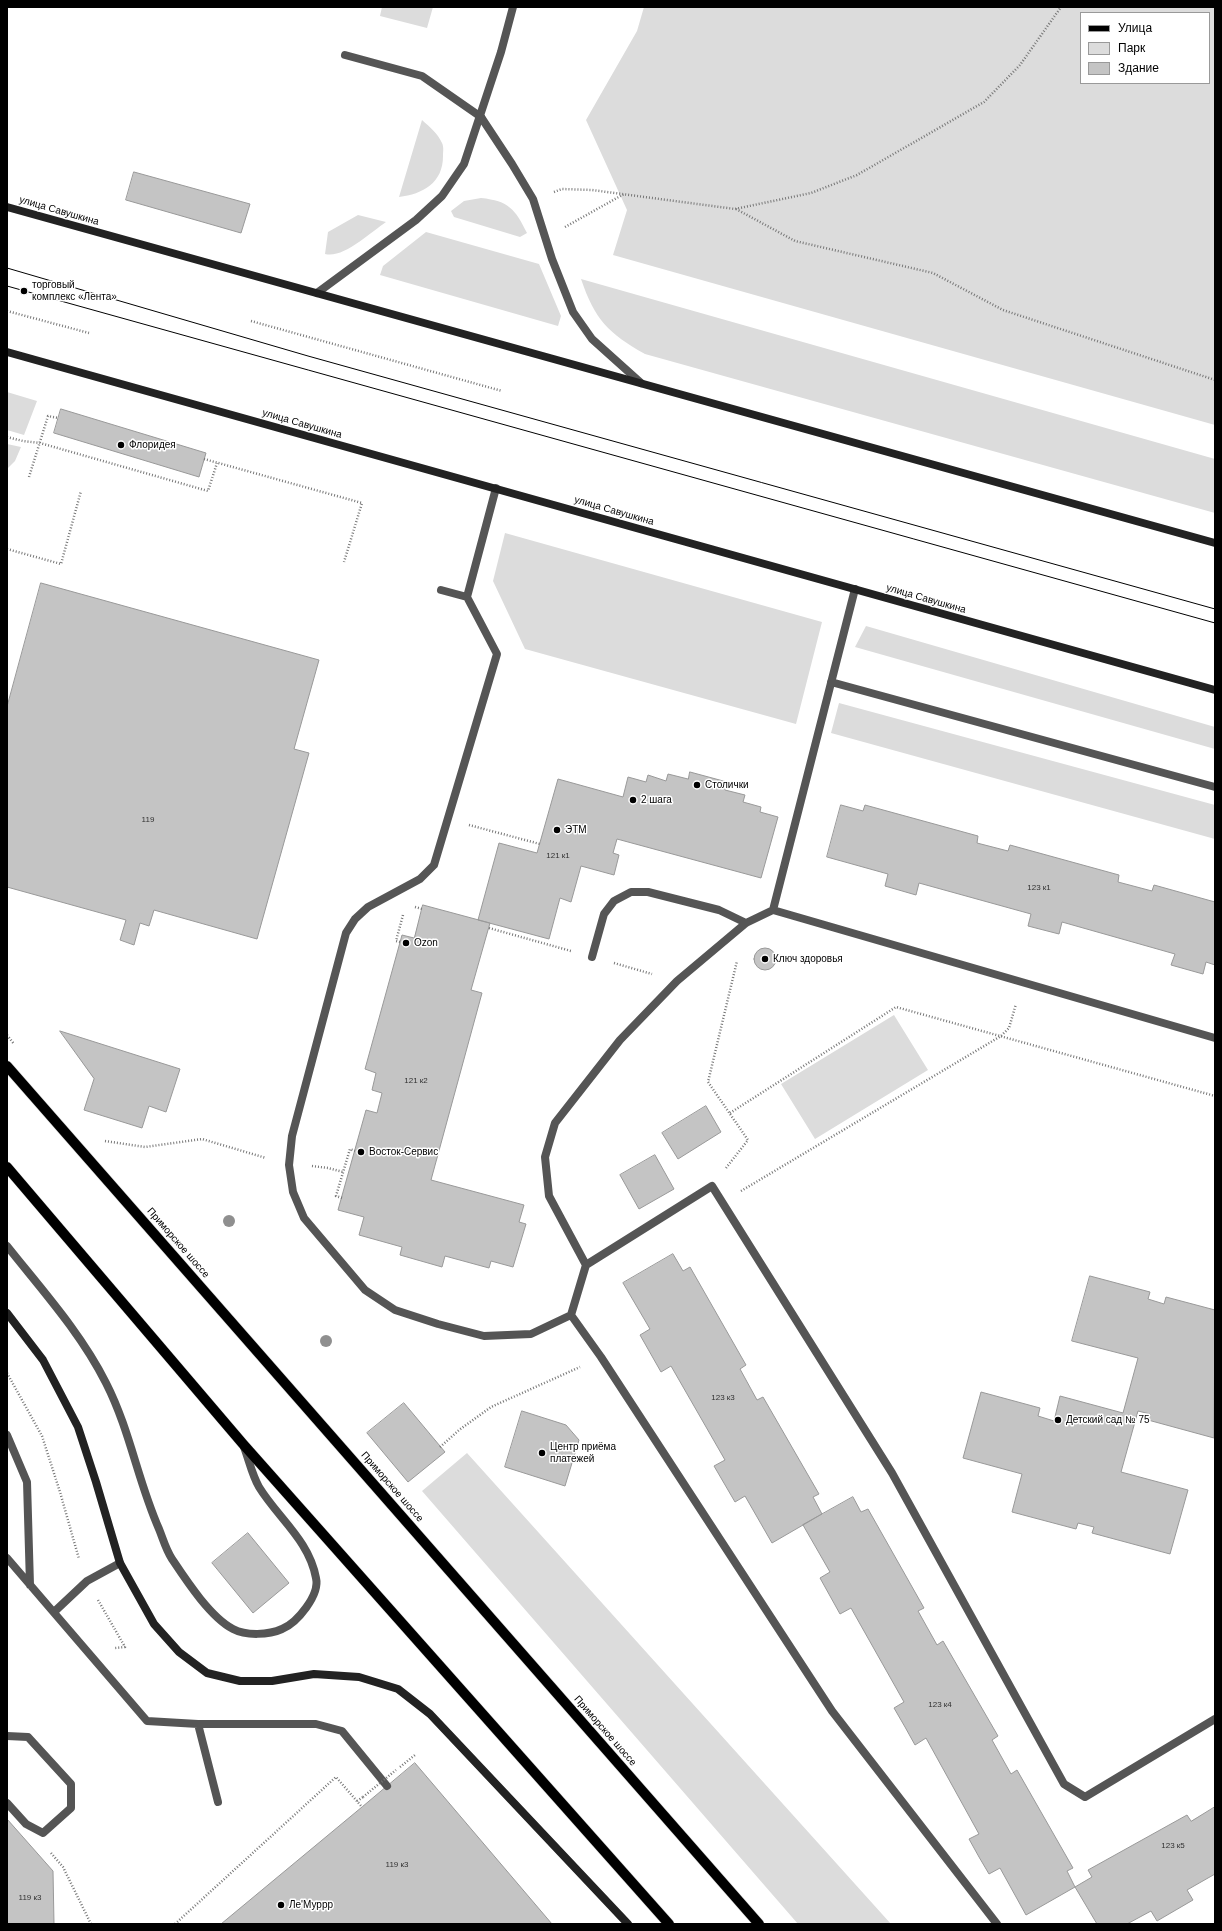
<!DOCTYPE html>
<html>
<head>
<meta charset="utf-8">
<style>
	body { margin:0 }
	#map { position:relative; width:1222px; height:1931px; overflow:hidden; background:#fff; font-family:Helvetica,sans-serif }
	canvas { display:block }
	.frame { position:absolute; inset:0; border:8px solid #000; pointer-events:none }
	.legend { position:absolute; left:1080px; top:12px; width:130px; height:72px; box-sizing:border-box; background:#fff; border:1px solid #999; margin:0; padding:5px 7px; list-style:none; font-size:12px; color:#000 }
	.legend li { display:flex; align-items:center; gap:8px; height:20px }
	.legend b { width:20px; border:1px solid #999 }
</style>
</head>
<body>
<div id="map">
<canvas width="1222" height="1931"></canvas>
<div class="frame"></div>
<ul class="legend">
<li><b style="height:5px;background:#000"></b>Улица</li>
<li><b style="height:11px;background:#dcdcdc"></b>Парк</li>
<li><b style="height:11px;background:#c4c4c4"></b>Здание</li>
</ul>
</div>
<script>
const g = document.querySelector('canvas').getContext('2d');
g.lineJoin = 'round';
function fill(path, color) { g.fillStyle = color; g.fill(path, 'evenodd'); }
function trace(path, color, width, dash) { g.strokeStyle = color; g.lineWidth = width; g.lineCap = dash ? 'butt' : 'round'; g.setLineDash(dash || []); g.stroke(path); }
function write(font, color, halo, rows, align = 'center') {
  g.font = font + ' Helvetica,sans-serif'; g.lineWidth = 3; g.setLineDash([]); g.textBaseline = 'middle'; g.strokeStyle = halo; g.fillStyle = color; for (const [text, x, y, turn = 0] of rows) {
    g.save(); g.translate(x, y); g.rotate((+turn || 0) * Math.PI / 180); g.textAlign = isNaN(turn) ? turn : align; if (halo) g.strokeText(text, 0, 0); g.fillText(text, 0, 0); g.restore();
  }
}
fill(new Path2D(`
	M382 7H433L427 28 380 16Z
	M644 7H1215V425L613 255 627 210 586 120 637 31ZM1081 13H1209V83H1081Z
	M422 120C430 127 438 134 442 143 444 147 443 152 443 156 443 183 423 194 399 197Z
	M481 198C509 201 515 209 527 233L520 237 454 217 451 211 464 201Z
	M358 215 386 222C371 232 343 259 325 254L328 232Z
	M426 232 539 264 561 316 558 326 380 275 383 266Z
	M581 279 1215 459V513L645 354C608 333 595 320 581 279Z
	M7 392 37 401 24 435 7 430Z
	M7 444 21 447 15 461 7 469Z
	M505 533 822 622 796 724 525 649 493 581Z
	M866 626 1215 727V749L855 647Z
	M839 703 1215 805V839L831 733Z
	M894 1015 928 1070 815 1139 781 1084Z
	M467 1453 891 1924H798L422 1491Z`), '#dcdcdc');
const building = new Path2D(`
	M134 172 250 204 241 233 126 200Z
	M61 409 206 453 199 477 54 433Z
	M41 583 319 660 294 749 309 753 257 939 154 910 149 926 140 923 134 945 120 940 126 920 7 887V707Z
	M690 772 727 782 725 790 745 795 743 802 761 807 760 812 778 817 761 878 617 839 613 853 619 855 614 875 581 866 571 902 560 898 549 939 478 920 499 843 537 853 558 779 623 797 628 777 646 782 648 775 666 781 668 774 688 779Z
	M841 805 863 811 865 805 978 836 977 843 1008 851 1010 845 1119 875 1118 882 1152 891 1154 885 1215 902V965L1206 962 1203 974 1171 965 1175 954 1062 922 1059 934 1028 926 1031 914 919 883 916 895 885 886 888 874 827 857Z
	M423 905 490 923 471 990 482 993 431 1180 524 1205 519 1222 526 1224 513 1267 491 1261 489 1268 445 1256 442 1267 400 1255 402 1247 359 1235 364 1217 338 1210 366 1110 377 1113 382 1093 372 1090 376 1073 365 1069 402 935 414 938Z
	M754 959a11 11 0 1 1 22 0a11 11 0 1 1-22 0Z
	M60 1031 180 1069 166 1112 149 1106 142 1128 84 1110 94 1079Z
	M706 1106 721 1132 678 1159 662 1133Z
	M655 1155 674 1189 639 1209 620 1175Z
	M673 1254 683 1271 690 1267 746 1365 740 1369 757 1400 763 1397 819 1494 813 1497 822 1514 772 1543 745 1496 735 1502 714 1466 725 1460 671 1366 661 1372 640 1335 650 1329 623 1283Z
	M1090 1276 1150 1292 1148 1299 1164 1304 1166 1297 1215 1310 1214 1438 1148 1420 1150 1414 1138 1411 1121 1472 1188 1490 1170 1554 1092 1533 1094 1527 1078 1523 1076 1529 1012 1512 1022 1474 963 1458 981 1392 1040 1408 1038 1416 1054 1421 1060 1396 1123 1413 1138 1358 1072 1341Z
	M404 1403 445 1452 408 1482 367 1433Z
	M522 1411 566 1425 579 1440 565 1486 505 1467Z
	M853 1497 861 1512 868 1509 924 1608 918 1611 937 1645 943 1641 998 1736 992 1740 1011 1774 1017 1770 1073 1868 1067 1871 1075 1887 1026 1915 1000 1868 989 1874 979 1857 969 1839 979 1834 926 1738 915 1745 905 1727 894 1708 904 1702 851 1608 840 1614 820 1578 830 1572 803 1525Z
	M248 1533 289 1583 253 1613 212 1563Z
	M415 1763 552 1924H221L362 1807Z
	M1215 1807V1874L1187 1890 1193 1900 1157 1921 1151 1911 1127 1924H1097L1075 1887 1092 1877 1088 1870 1187 1815 1191 1821Z
	M7 1819 53 1871 54 1924H7Z`);
fill(building, '#c4c4c4');
trace(building, '#999', 1);
const primary = new Path2D(`
	M7 1066 759 1924
	M7 1167 243 1444 669 1924`);
trace(primary, '#dbdbdb', 11);
trace(new Path2D(`
	M554 192 562 189 592 190 735 209 811 193 857 175 984 102 1020 65 1061 7
	M736 209 795 241 933 273 1003 310 1215 380
	M565 227 624 194
	M7 311 89 333
	M251 321 502 391
	M7 437 23 441 40 443 208 491 217 463
	M204 459 362 503 344 562
	M29 477 48 416 58 418
	M7 549 61 564 81 491
	M469 825 540 844
	M415 907 422 909
	M489 928 571 951
	M400 942 396 941 403 915
	M614 963 652 974
	M7 1035 14 1044
	M730 1113 896 1007 1215 1096
	M105 1141 145 1147 202 1139 266 1158
	M312 1166 328 1168 343 1172
	M726 1168 748 1140 708 1082 737 961
	M741 1191 1001 1036 1009 1028 1016 1004
	M342 1198 336 1196 350 1149 355 1151
	M7 1373 42 1436 60 1492 79 1559
	M440 1447 459 1430 491 1407 580 1367
	M98 1600 125 1647 115 1648
	M400 1767 415 1755
	M357 1801 363 1797
	M51 1853 63 1867 91 1924
	M175 1924 336 1777 362 1807`), '#777', 2.5, [1, 2]);
trace(new Path2D(`
	M345 55 422 76 481 117
	M496 488 467 597 497 654 434 865 420 879 368 907 355 919 346 933 292 1136 289 1165 293 1192 304 1218 365 1290 395 1310 438 1324 484 1336 531 1334 571 1315
	M441 590 467 597
	M831 682 1215 787
	M773 910 855 589
	M592 957 604 914 614 901 631 892H648L719 910 746 923
	M586 1265 712 1186 892 1473 1064 1784 1085 1797 1215 1719
	M7 1435 27 1482 30 1585
	M7 1558 147 1721 198 1724H316L342 1731 387 1786
	M54 1612 87 1581 120 1563
	M198 1724 218 1802
	M7 1736 28 1737 71 1784V1808L43 1833 26 1824 7 1803
	M997 1924 832 1711 601 1357 571 1315 586 1265 549 1196 545 1157 555 1123 620 1040 677 981 746 923 773 910 1215 1038`), '#555', 8);
trace(new Path2D(`
	M481 117 512 164 533 199 552 259 573 312 592 339 641 383
	M317 293 416 220 442 196 464 164 501 52 513 7
	M7 1246C42 1290 81 1333 106 1383 130 1430 138 1482 159 1529 163 1539 166 1550 172 1559 186 1580 210 1617 233 1629 246 1636 269 1635 282 1629 297 1623 320 1595 316 1578 309 1540 278 1518 259 1487 252 1475 249 1460 244 1447`), '#555', 8);
trace(new Path2D(`
	M7 207 1215 543
	M7 352 1215 690
	M7 1313 43 1360 78 1427 96 1482 120 1563 154 1624 179 1652 207 1673 240 1681H272L314 1674 359 1677 398 1689 430 1714 628 1924`), '#222', 8);
trace(primary, '#000', 10);
trace(new Path2D(`
	M7 268 308 356 1215 609
	M7 286 1215 623`), '#000', 1);
trace(new Path2D(`
	M363 1797 396 1770`), '#777', 2.5, [1, 2]);
g.fillStyle = '#8f8f8f';
for (const [x, y] of [
	[229,1221],
	[326,1341]
]) { g.beginPath(); g.arc(x, y, 6, 0, 2 * Math.PI); g.fill(); }
for (const [x, y, r, color] of [
	[24,291,4,"#000"],
	[121,445,4,"#000"],
	[697,785,4,"#000"],
	[633,800,4,"#000"],
	[557,830,4,"#000"],
	[406,943,4,"#000"],
	[765,959,4,"#000"],
	[361,1152,4,"#000"],
	[1058,1420,4,"#000"],
	[542,1453,4,"#000"],
	[281,1905,4,"#000"]
]) { const dot = new Path2D(); dot.arc(x, y, r, 0, 2 * Math.PI); g.fillStyle = color; g.fill(dot); trace(dot, '#fff', 1.5); }
write('8px', '#313131', null, [
	["119",148,820],
	["121 к1",558,856],
	["123 к1",1039,888],
	["121 к2",416,1081],
	["123 к3",723,1398],
	["123 к4",940,1705],
	["123 к5",1173,1846],
	["119 к3",397,1865],
	["119 к3",30,1898]
]);
write('10px', '#000', '#fff', [
	["улица Савушкина",59,211,16],
	["улица Савушкина",302,424,16],
	["улица Савушкина",614,511,16],
	["улица Савушкина",926,599,16],
	["Приморское шоссе",178,1243,49],
	["Приморское шоссе",392,1487,49],
	["Приморское шоссе",605,1731,49]
]);
write('10px', '#000', '#fff', [
	["торговый",32,285],
	["комплекс «Лента»",32,297],
	["Флоридея",129,445],
	["Столички",705,785],
	["2 шага",641,800],
	["ЭТМ",565,830],
	["Ozon",414,943],
	["Ключ здоровья",773,959],
	["Восток-Сервис",369,1152],
	["Детский сад № 75",1066,1420],
	["Центр приёма",550,1447],
	["платежей",550,1459],
	["Ле'Муррр",289,1905]
], 'left');
</script>
</body>
</html>
